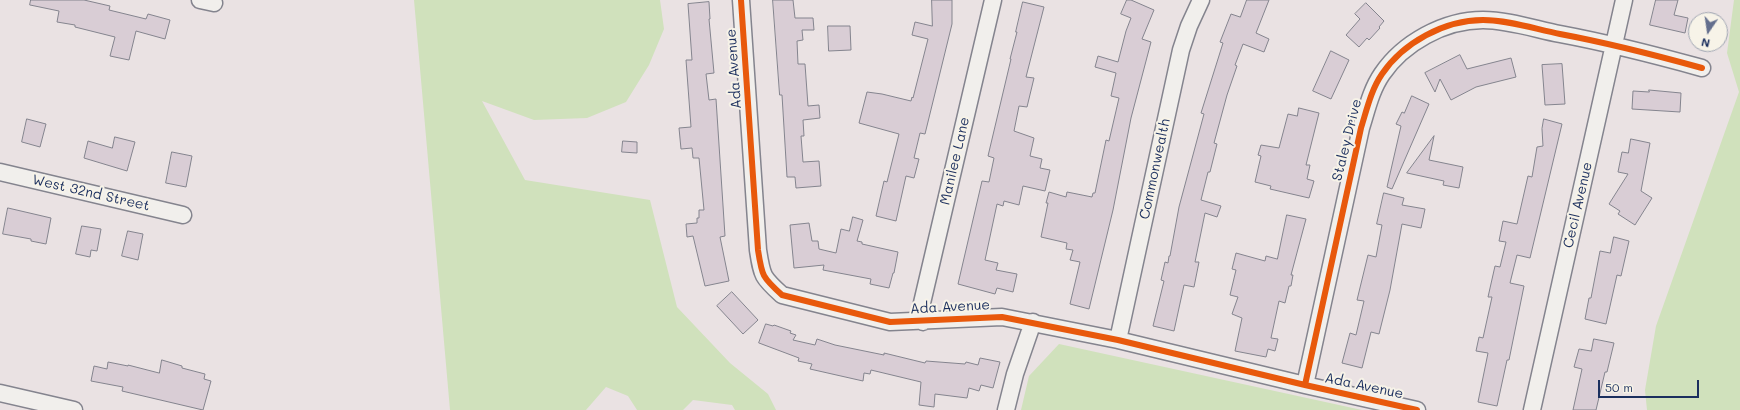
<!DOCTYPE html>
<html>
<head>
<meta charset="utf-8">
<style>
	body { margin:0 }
	#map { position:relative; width:1740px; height:410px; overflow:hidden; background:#eae2e3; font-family:Mali,sans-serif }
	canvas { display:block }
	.north { position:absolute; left:1688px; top:12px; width:40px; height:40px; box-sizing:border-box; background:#f7f3e8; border:1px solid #9fa5b1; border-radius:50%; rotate:193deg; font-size:11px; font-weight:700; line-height:16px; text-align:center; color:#1b2f5e }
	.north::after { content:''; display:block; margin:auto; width:14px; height:18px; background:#636e8d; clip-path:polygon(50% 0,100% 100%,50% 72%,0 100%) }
	.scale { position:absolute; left:1598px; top:380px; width:101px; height:18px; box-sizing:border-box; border:2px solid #1b2f5e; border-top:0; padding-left:5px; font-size:12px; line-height:14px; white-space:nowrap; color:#1b2f5e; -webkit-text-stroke:3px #f7f3e8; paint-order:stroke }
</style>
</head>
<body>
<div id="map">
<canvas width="1740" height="410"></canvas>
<div class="north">N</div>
<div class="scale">50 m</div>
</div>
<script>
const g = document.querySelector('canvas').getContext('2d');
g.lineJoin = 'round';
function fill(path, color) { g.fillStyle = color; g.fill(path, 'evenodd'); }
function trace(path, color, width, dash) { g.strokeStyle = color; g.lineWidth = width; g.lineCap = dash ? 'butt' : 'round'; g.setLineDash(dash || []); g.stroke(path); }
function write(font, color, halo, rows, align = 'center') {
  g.font = font + ' Mali,sans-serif'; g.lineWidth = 4; g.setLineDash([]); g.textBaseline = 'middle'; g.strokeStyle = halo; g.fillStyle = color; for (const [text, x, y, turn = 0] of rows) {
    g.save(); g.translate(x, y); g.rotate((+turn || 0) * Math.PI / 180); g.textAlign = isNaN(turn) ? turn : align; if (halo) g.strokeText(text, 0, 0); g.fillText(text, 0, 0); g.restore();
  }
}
fill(new Path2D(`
	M414 0H660L664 29 649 65 626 102 587 118 534 120 482 101 525 180 650 200 677 307 730 363 768 394 776 410H735L732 405 693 400 683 410H637L628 396 606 387 586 410H450Z
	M1734 0H1740V410H1647L1645 390 1656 326 1739 92 1727 53Z
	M1059 344 1362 410H1021L1029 376Z`), '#d0e1bc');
const building = new Path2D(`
	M31 0H84L110 6 109 10 146 19 148 14 170 20 165 39 136 31 129 60 110 56 115 37 75 27V25L57 22 59 11 30 5Z
	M773 0H793L795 18H813L814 30H802L803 40 797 41 798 64H805L808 106 819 105 820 118 803 120 804 136H801L803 162 819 161 821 186 796 188 795 177H787L782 95H780Z
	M932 0H952V24L925 134 920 133 914 158 919 159 914 178 906 176 896 221 876 216 884 181 887 182 899 134 859 123 867 92 882 94 911 101 912 97 913 98 928 39 912 35 915 22 932 26Z
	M1127 0H1131L1154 10 1142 39 1151 42 1131 118 1113 210 1089 309 1070 304 1080 262 1070 260 1073 250 1066 249 1067 243 1041 237 1048 203H1046L1049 192 1066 197 1067 192 1092 197 1093 193H1095L1106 140 1109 141 1119 98 1111 96 1116 73 1095 67 1098 56 1118 62 1126 31 1131 18 1121 14Z
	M1247 0H1269L1256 33 1269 39 1264 52 1243 44 1235 65 1237 66 1227 95 1214 143 1217 144 1210 172H1208L1201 200 1221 206 1217 217 1205 213 1195 262H1199L1194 287 1184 285 1174 331 1153 326 1164 281 1161 280 1165 262 1168 263 1169 256H1170L1179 207 1204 114 1201 113 1223 43 1220 42 1231 14 1240 17Z
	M1656 0H1678L1674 15 1688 18 1685 33 1650 25Z
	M709 2 710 19H709L714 73 706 74 709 100 716 99 725 236 720 237 729 281 705 286 693 236 687 237 686 224 697 223V218H699V210H704L699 158H693L692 148 681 149 679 128 691 127 686 60H692L688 4Z
	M1023 2 1044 7 1026 77 1034 78 1027 107 1019 106 1014 131 1034 138 1030 156 1042 159 1040 168 1050 170 1045 191 1023 186 1019 205 1004 201 1003 206 997 204 985 260 998 263 996 270 1017 274 1013 292 997 288 995 294 958 284 982 181 989 182 994 158 988 156 1011 59H1010L1017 32H1016Z
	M1366 3 1384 21 1379 27 1380 28 1369 40 1367 38 1359 47 1346 35 1360 19 1355 14Z
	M828 26H850L851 50 829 51Z
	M1331 51 1349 60 1331 99 1313 91Z
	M1460 55 1467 69 1511 58 1516 77 1476 87 1451 100 1440 79 1435 92 1425 73Z
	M1562 64 1565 104 1545 105 1542 65Z
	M1649 90 1681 93 1680 112 1632 109 1633 91 1649 92Z
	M1412 96 1429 104 1392 189 1387 187 1401 126 1396 124 1402 112 1404 113Z
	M1299 108 1319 113 1306 165H1310L1307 179 1314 181 1309 198 1270 189 1271 186 1255 182 1261 156 1258 155 1261 145 1279 148 1288 114 1297 116Z
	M27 119 46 124 40 147 22 142Z
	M1544 119 1562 124 1530 258 1517 255 1510 283 1524 286 1509 360H1507L1497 406 1478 402 1488 353 1476 351 1479 337 1483 338 1492 297H1488L1495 266 1500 267 1506 242 1499 241 1503 221 1517 224 1528 176 1532 177 1537 147 1543 146 1542 129Z
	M1434 136 1429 160 1463 167 1459 188 1443 185 1444 181 1407 173Z
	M115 137 135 142 127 171 84 158 88 141 112 148Z
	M1631 139 1650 143 1641 191 1652 198 1635 225 1618 214 1620 211 1609 204 1628 174 1618 172 1622 152 1628 153Z
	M623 141 637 142V153L622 152Z
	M172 152 192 156 186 187 166 183Z
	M1384 193 1404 198 1402 205 1425 209 1421 228 1402 224 1390 290 1379 334 1371 332 1362 368 1342 363 1350 333 1356 335 1364 301 1357 300 1368 255 1376 257 1382 225 1377 224Z
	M8 208 51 218 46 244 31 241V239L3 234Z
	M1287 215 1306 219 1291 275H1293L1291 286H1289L1285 303 1279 301 1271 338 1278 339 1275 351 1268 349 1266 357 1235 351 1242 318 1232 314 1238 297 1230 295 1236 270 1232 269 1236 253 1265 261 1266 256 1277 259Z
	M853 217 863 220 857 241 862 242V244L898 252 894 273H893L889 288 870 284 871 279 823 270 824 265 794 268 790 225 809 223 812 241H818L819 249 836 253 841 229 849 231Z
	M82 226 101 229 97 251 91 250 90 257 76 254Z
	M128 231 143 234 138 260 122 256Z
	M1614 237 1629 241 1621 276 1617 275 1606 324 1585 319 1589 298H1591L1600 251 1610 253Z
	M732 292 758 320 743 334 717 306Z
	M766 324 773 326 774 325 791 331 790 333 796 335 793 340 815 345 817 339 835 345 884 355V353L925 363 926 361 965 364 966 362 978 365 980 358 1000 362 993 388 981 385 979 391 969 388 967 398 935 394 934 407 919 405 921 382 871 370 870 374 864 373 863 381 810 369 812 364 798 361 799 358 759 343Z
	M1594 339 1614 343 1607 372H1605L1596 410H1573L1582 369 1574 367 1579 349 1591 351Z
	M162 360 182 366V368L205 374 204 379 211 381 203 410 122 391 123 387 91 381 94 366 107 369 108 362 128 366V365L159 373Z`);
fill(building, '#d9cdd5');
trace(building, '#84848e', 1);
const minor = new Path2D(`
	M200 0 214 3
	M741 0 758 250C762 276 762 277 782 295L890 322 1002 317 1118 340 1305 385 1417 410
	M0 172 183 215
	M923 322 922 303 993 0
	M1118 340 1181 50 1189 26 1201 0
	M1305 385 1361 128C1367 109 1371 90 1382 74 1403 43 1444 20 1483 20 1508 20 1535 29 1560 34 1608 43 1655 55 1702 68
	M0 393 74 410
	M1006 410 1015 374 1033 322
	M1532 410 1624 0`);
trace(minor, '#84848e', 19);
trace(minor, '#f1efec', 16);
trace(new Path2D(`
	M741 0 758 250C762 276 762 277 782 295L890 322 1002 317 1118 340 1305 385 1417 410
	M1305 385 1361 128C1367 109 1371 90 1382 74 1403 43 1444 20 1483 20 1508 20 1535 29 1560 34 1608 43 1655 55 1702 68`), '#e8590c', 6);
write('14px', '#1b2f5e', '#f7f3e8', [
	["Ada Avenue",734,69,-94],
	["Staley Drive",1347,140,-76],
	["Manilee Lane",955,161,-77],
	["Commonwealth",1155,169,-78],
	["West 32nd Street",91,193,13],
	["Cecil Avenue",1578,205,-77],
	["Ada Avenue",950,307,-3],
	["Ada Avenue",1364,386,12]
]);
</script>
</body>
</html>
